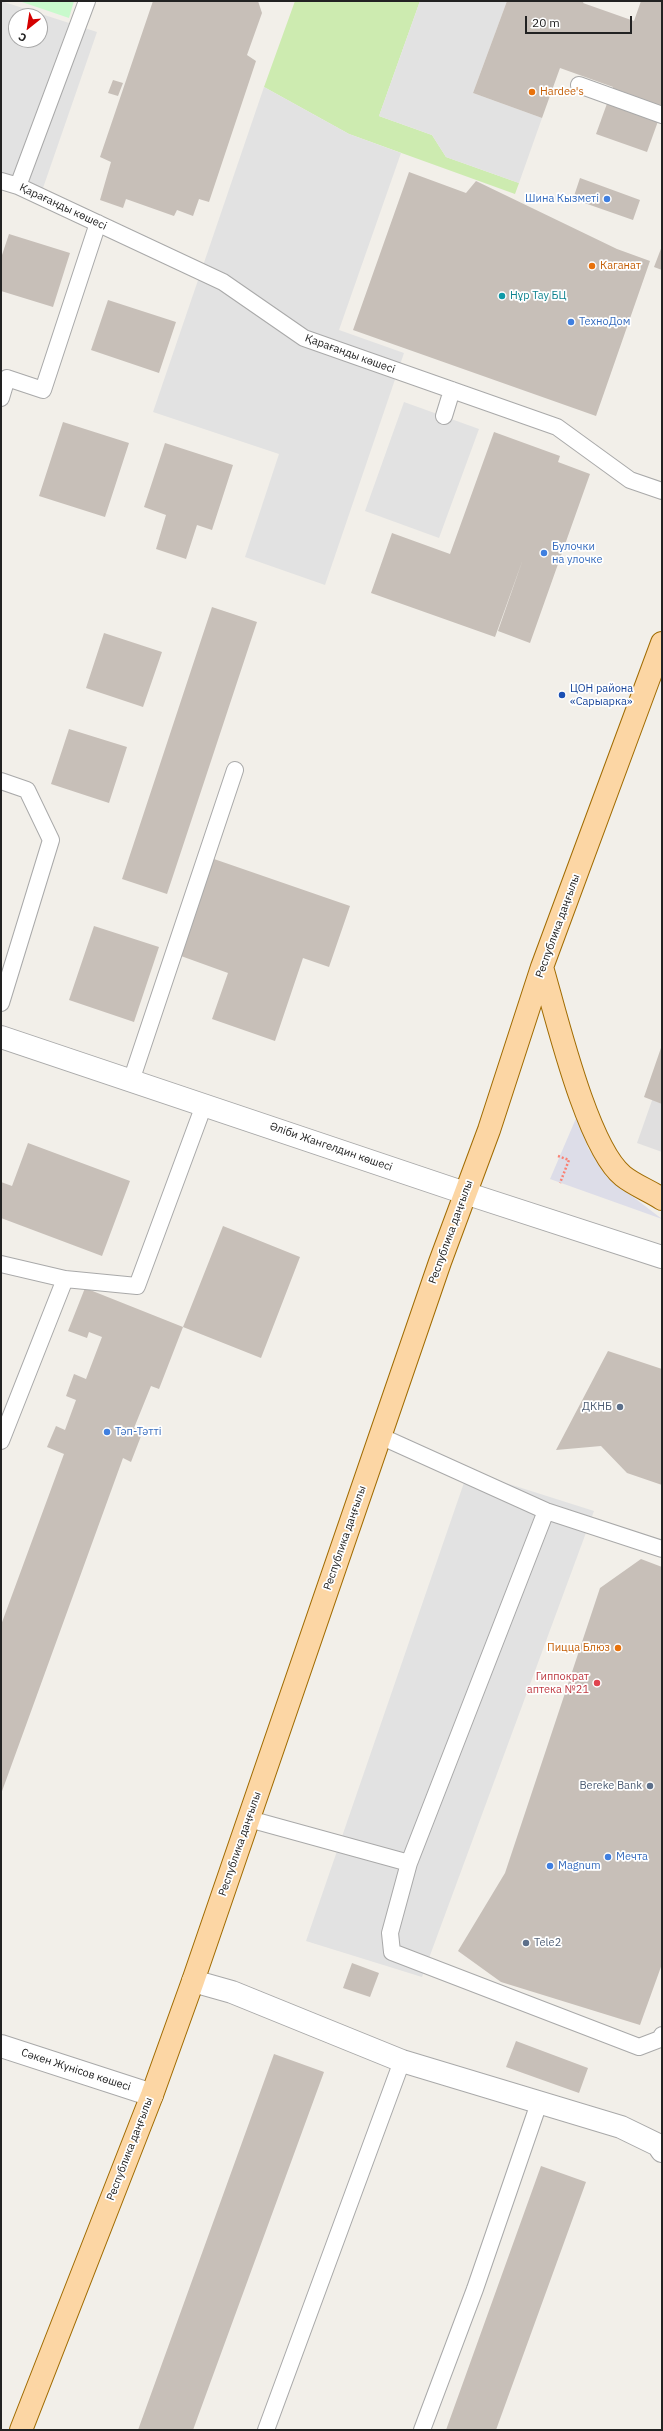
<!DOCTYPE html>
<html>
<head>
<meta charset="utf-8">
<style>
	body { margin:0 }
	#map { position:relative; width:663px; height:2431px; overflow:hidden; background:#f2efe9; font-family:"IBM Plex Sans",sans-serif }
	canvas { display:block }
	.frame { position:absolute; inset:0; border:2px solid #222; pointer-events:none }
	.north { position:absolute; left:8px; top:8px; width:40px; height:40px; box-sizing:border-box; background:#fff; border:1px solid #a7a7a7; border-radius:50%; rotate:210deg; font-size:11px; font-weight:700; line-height:16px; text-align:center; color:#222 }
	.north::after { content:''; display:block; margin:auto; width:14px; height:18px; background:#d40000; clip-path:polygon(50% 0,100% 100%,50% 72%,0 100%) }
	.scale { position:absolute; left:525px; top:16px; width:107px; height:18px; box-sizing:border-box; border:2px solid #222; border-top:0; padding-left:5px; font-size:12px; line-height:14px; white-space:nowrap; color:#222; -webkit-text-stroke:3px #fff; paint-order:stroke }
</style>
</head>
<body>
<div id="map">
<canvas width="663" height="2431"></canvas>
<div class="frame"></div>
<div class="north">С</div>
<div class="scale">20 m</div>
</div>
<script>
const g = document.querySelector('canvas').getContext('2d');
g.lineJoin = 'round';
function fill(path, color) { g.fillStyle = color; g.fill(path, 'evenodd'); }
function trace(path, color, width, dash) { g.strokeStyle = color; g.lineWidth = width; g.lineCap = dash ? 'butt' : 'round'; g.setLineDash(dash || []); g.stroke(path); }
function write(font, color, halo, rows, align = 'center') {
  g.font = font + ' "IBM Plex Sans",sans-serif'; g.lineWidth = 3.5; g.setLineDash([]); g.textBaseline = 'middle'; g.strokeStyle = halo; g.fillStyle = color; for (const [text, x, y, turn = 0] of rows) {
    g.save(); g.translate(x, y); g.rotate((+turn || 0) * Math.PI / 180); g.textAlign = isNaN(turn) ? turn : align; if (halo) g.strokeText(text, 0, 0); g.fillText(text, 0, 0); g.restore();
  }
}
fill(new Path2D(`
	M662 1072V1152L637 1143Z`), '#e0dfdf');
fill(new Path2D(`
	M295 1H420L379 116 432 135 446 157 519 183 515 194 349 134 264 87Z`), '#cdebb0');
fill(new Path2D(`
	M19 1H74L69 18Z`), '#c8facc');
fill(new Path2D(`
	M1 1 97 32 43 188 1 174ZM16 16H40V40H16Z
	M420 1H507L473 93 542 118 519 183 446 157 432 135 379 116Z
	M264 87 349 134 401 153 339 330 404 353 325 585 245 557 279 454 153 412Z
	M404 402 479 429 439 538 365 511Z
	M468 1471 594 1511 422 1977 306 1941Z`), '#e2e2e2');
fill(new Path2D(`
	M577 1116 588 1148 607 1177 662 1219 550 1179Z`), '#dddde8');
fill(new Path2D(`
	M153 1H258L262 13 247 55 256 61 209 202 199 199 193 216 177 210 174 216 126 199 123 208 100 200 111 162 100 157Z
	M507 1H584L583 3 634 21 641 1H662V110L647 152 596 134 613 87 560 68 542 118 473 93Z
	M113 80 123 83 118 96 108 93Z
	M409 172 466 193 476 181 617 249 650 261 596 416 353 330Z
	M580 178 640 200 633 220 573 199Z
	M9 234 70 253 53 307 1 291V258Z
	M662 246V270L654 267Z
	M108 300 176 322 159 373 91 350Z
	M63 422 129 443 105 517 39 496Z
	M494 432 560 456 558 462 590 474 530 643 498 631 523 559 495 637 371 593 392 533 450 554Z
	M165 443 233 465 212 530 197 525 186 559 156 549 166 515 144 507Z
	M212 607 257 622 167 894 122 879Z
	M104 633 162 652 143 707 86 688Z
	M69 729 127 747 109 803 51 784Z
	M214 859 350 906 329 967 303 958 275 1041 212 1019 228 973 181 956Z
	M94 926 159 947 134 1022 69 1000Z
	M662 1045V1104L644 1097Z
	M28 1143 130 1181 102 1256 1 1218V1182L12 1186Z
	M223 1226 300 1257 261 1358 183 1327Z
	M85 1288 183 1327 159 1389 151 1386 134 1428 143 1431 131 1462 123 1458 1 1794V1625L64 1454 47 1447 56 1426 65 1430 76 1400 66 1396 74 1374 86 1379 102 1337 89 1332 87 1338 68 1331Z
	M608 1351 662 1369V1485L627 1473 601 1446 556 1450Z
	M641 1559 662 1567V1964L640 2025 501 1982 458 1951 505 1873 600 1588Z
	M352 1963 379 1973 370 1997 343 1988Z
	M516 2041 588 2068 579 2093 506 2067Z
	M274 2054 324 2072 193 2430H138Z
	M541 2166 586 2182 496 2430H446Z`), '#c7bfb8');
const service = new Path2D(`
	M579 85 662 115
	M1 181 18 186 223 282 304 338 557 427 630 480 662 491
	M18 186 87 1
	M1 398 7 378 43 390 98 223
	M444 416 452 390
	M1 781 27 790 51 840 1 1003
	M131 1081 235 770
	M1 1264 65 1279
	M380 1436 546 1511 662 1549
	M1 1441 65 1279 137 1286 204 1105
	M249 1819 409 1863 546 1511
	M409 1863 390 1933 392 1952 639 2047 660 2039 662 2035
	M266 2430 402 2061
	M422 2430 475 2289 539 2103`);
const minor = new Path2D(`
	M193 1981 232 1992 402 2061 621 2127 658 2145 662 2151
	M1 2046 152 2095`);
const tertiary = new Path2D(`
	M1 1037 465 1193 662 1257`);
const primary = new Path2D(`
	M542 967C556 1015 587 1147 623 1176 634 1185 650 1191 662 1199
	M21 2430 152 2095 193 1981 440 1262 489 1130 542 967 662 643`);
trace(service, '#a9a9a9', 18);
trace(minor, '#a9a9a9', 24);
trace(tertiary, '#a9a9a9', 24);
trace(primary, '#a06b00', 24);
trace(new Path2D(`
	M558 1156 569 1160 560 1183`), '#fa8072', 2.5, [2, 2]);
trace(service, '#fff', 16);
trace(minor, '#fff', 22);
trace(tertiary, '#fff', 22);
trace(primary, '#fcd6a4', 22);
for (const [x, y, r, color] of [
	[532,92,4,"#e8710a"],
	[607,199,4,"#3f7fe0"],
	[592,266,4,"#e8710a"],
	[502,296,4,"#0f9aa8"],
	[571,322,4,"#3f7fe0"],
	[544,553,4,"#3f7fe0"],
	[562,695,4,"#1a4fb4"],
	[620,1407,4,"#5c6f8a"],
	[107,1432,4,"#3f7fe0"],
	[618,1648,4,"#e8710a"],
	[597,1683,4,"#e0444e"],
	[650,1786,4,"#5c6f8a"],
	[608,1857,4,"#3f7fe0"],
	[550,1866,4,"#3f7fe0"],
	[526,1943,4,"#5c6f8a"]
]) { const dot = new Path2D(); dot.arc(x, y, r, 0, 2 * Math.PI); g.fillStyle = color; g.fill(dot); trace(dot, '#fff', 1.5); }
write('11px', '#c56008', '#fff', [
	["Hardee's",540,92],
	["Каганат",600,266],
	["Пицца Блюз",610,1648,"right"]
], 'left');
write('11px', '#366cbe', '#fff', [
	["Шина Кызметі",599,199,"right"],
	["ТехноДом",579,322],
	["Булочки",552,547],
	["на улочке",552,560],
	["Тәп-Тәтті",115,1432],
	["Мечта",616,1857],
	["Magnum",558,1866]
], 'left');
write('11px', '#222', '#fff', [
	["Қарағанды көшесі",63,207,25],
	["Қарағанды көшесі",350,354,20],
	["Республика даңғылы",558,926,-70],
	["Әліби Жангелдин көшесі",331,1147,19],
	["Республика даңғылы",451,1232,-70],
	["Республика даңғылы",345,1538,-71],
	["Республика даңғылы",240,1844,-71],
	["Сәкен Жүнісов көшесі",76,2070,18],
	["Республика даңғылы",130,2149,-69]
]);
write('11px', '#0d838f', '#fff', [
	["Нұр Тау БЦ",510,296]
], 'left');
write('11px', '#164399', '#fff', [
	["ЦОН района",570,689],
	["«Сарыарка»",570,702]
], 'left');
write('11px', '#4e5e75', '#fff', [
	["ДКНБ",612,1407],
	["Bereke Bank",642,1786],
	["Tele2",534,1943,"left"]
], 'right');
write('11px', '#be3a42', '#fff', [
	["Гиппократ",589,1677],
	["аптека №21",589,1690]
], 'right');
</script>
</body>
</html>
